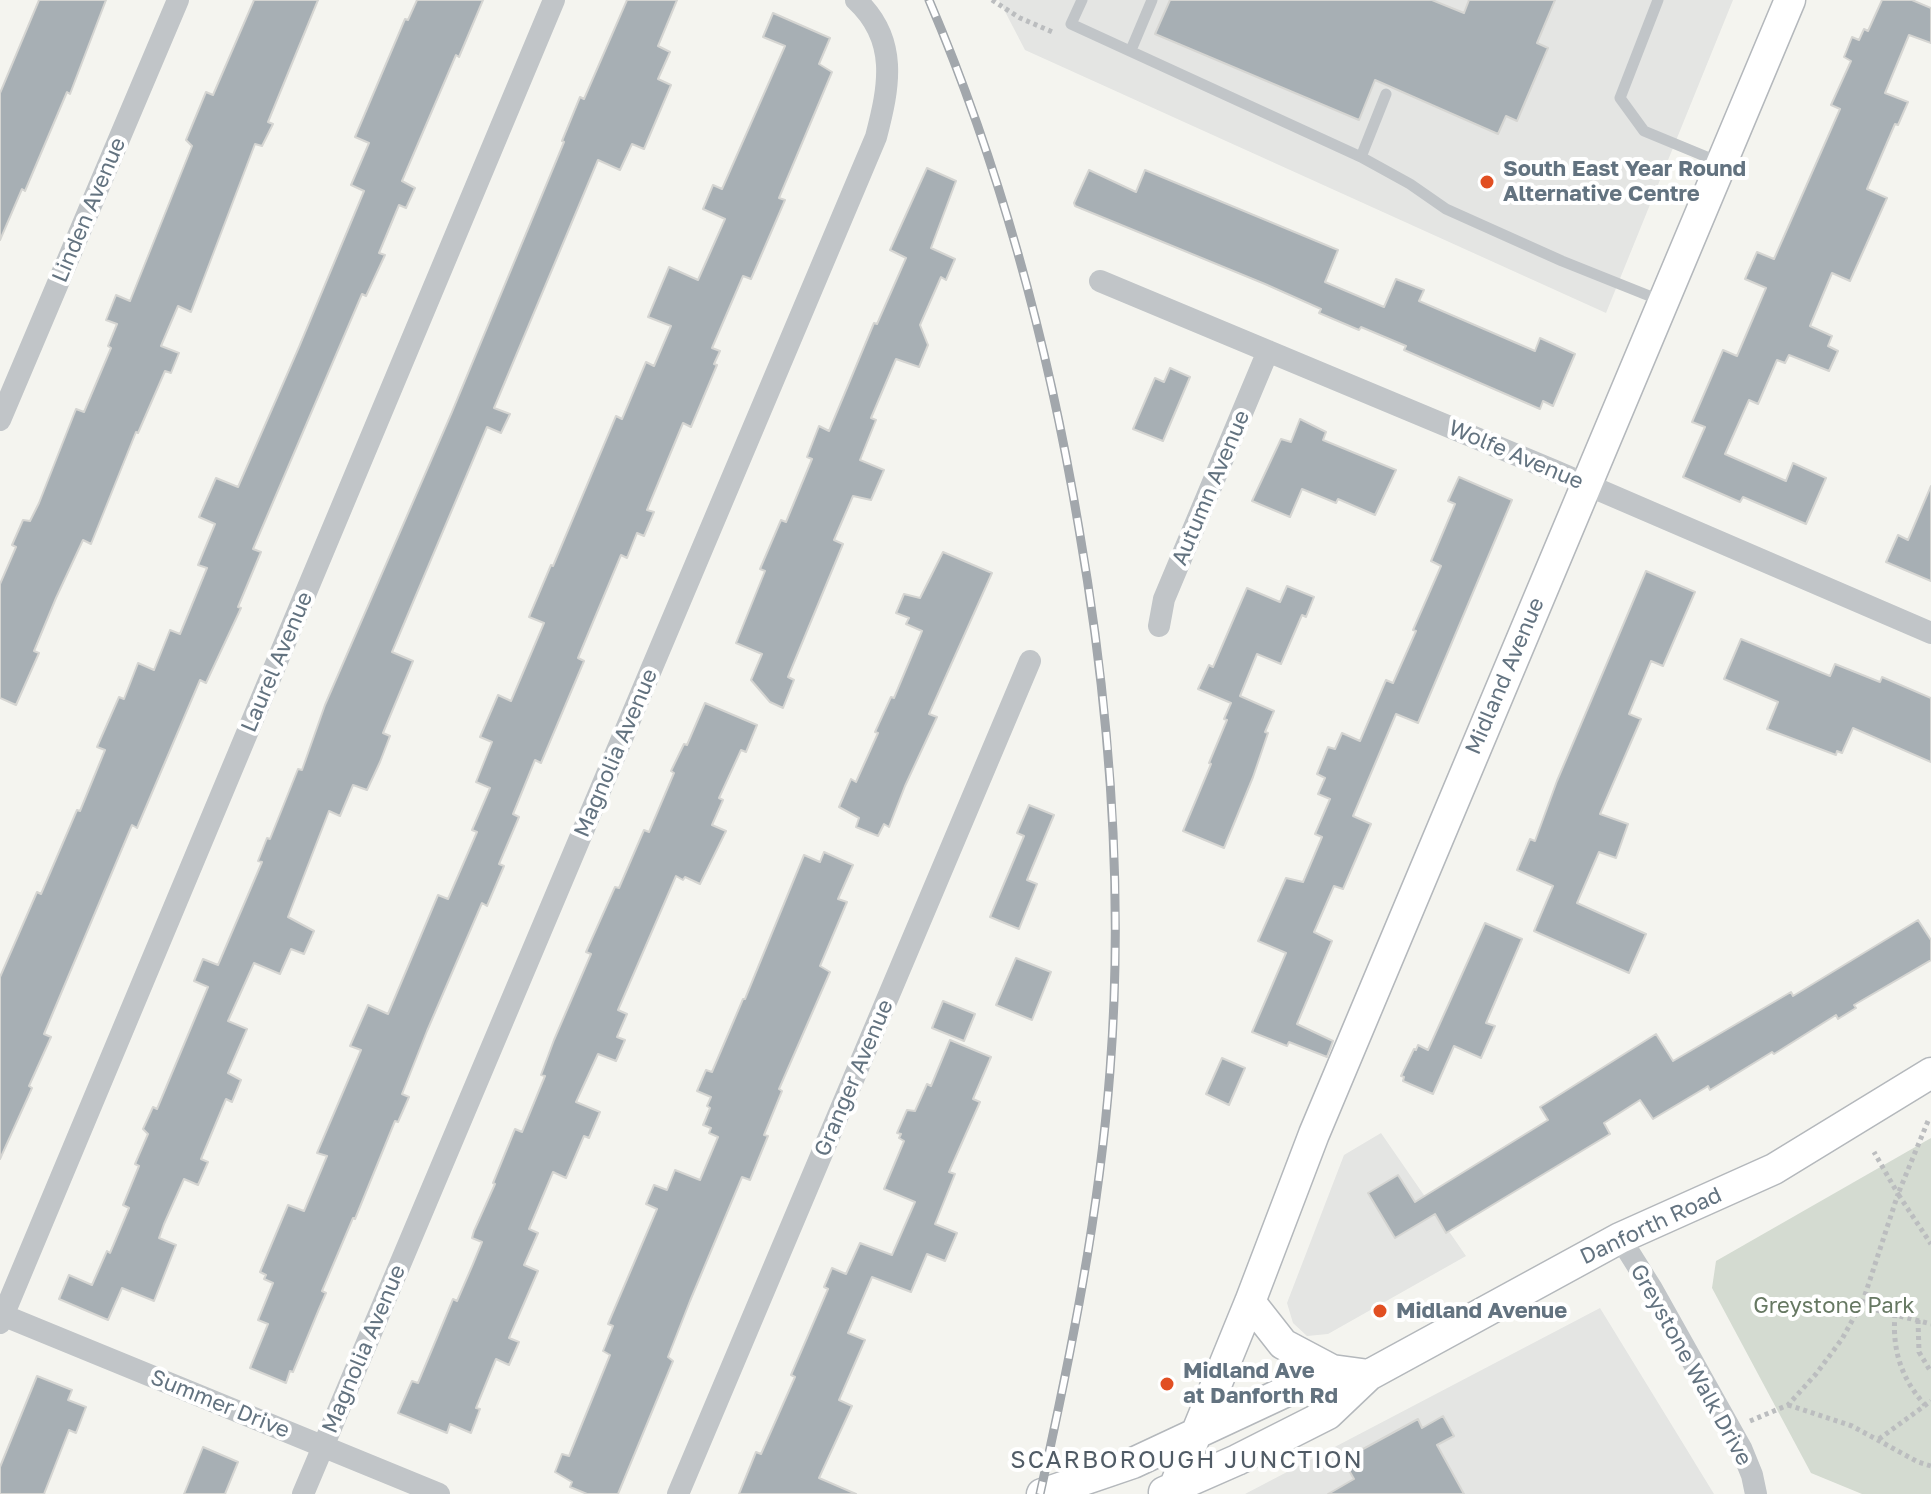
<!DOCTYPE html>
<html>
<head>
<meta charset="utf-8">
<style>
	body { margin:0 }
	canvas { display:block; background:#f4f4ef }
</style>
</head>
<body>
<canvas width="1931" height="1494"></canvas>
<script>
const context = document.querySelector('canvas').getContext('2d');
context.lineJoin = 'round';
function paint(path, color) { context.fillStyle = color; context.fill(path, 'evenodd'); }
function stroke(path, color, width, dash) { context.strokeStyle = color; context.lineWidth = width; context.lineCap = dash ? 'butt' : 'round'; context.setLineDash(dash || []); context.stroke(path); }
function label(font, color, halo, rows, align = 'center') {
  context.font = font + ' "Golos Text",sans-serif'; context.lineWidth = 8; context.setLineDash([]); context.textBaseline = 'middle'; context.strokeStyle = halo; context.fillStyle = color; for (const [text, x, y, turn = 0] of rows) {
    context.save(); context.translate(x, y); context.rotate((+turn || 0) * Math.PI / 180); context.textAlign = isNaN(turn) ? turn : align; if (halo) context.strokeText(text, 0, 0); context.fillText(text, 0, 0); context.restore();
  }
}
paint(new Path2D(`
	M999,0H1733L1606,313L1025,50Z
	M1381,1133L1466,1256L1328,1334L1307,1336L1293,1323L1287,1303L1344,1155Z
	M1600,1308L1714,1494H1245Z`), '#e4e5e3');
paint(new Path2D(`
	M1931,1138V1494H1862L1811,1473L1712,1288L1716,1261Z`), '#d4dbd1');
const building = new Path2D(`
	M39,0H106L70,94L67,92L25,191L22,189L0,240V93Z
	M254,0H318L268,122L273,124L262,146L255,144L191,312L178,306L161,346L179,353L171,373L165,371L138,433L136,432L91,544L83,540L56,598L34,651L39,653L16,705L0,698V584L16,547L12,545L23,520L30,521L39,503L76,409L84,412L111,348L108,346L117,324L106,320L116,295L130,301L192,146L186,140L206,92L213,95Z
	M417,0H483L459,57L456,55L402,181L415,188L406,208L399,205L379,253L385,255L366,296L362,294L253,549L261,552L238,607L241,608L206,683L200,680L137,828L132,825L44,1034L51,1037L29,1086L32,1088L0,1159V977L37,892L41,894L77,810L80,811L105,750L97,747L119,697L124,699L138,663L154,670L170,630L180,634L207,568L198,565L215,524L199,517L216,478L238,487L299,347L364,191L351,185L369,143L355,137L405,19L408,20Z
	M627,0H677L658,46L670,52L658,79L671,85L644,149L632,144L620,170L598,160L494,408L510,414L501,433L487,427L392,652L413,661L383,733L390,736L380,762L367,790L353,785L340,816L329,811L288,917L314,931L304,954L291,949L280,974L254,963L228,1021L247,1029L228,1073L241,1080L232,1102L226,1099L201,1159L208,1162L198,1185L184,1179L164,1224L159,1238L176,1245L154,1301L122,1288L108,1320L59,1299L69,1275L92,1285L107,1251L110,1253L129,1208L123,1205L139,1166L135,1164L148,1134L143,1129L153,1107L157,1109L208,987L194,981L203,959L218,965L262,862L258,861L267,838L270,839L298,769L302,770L325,705L452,412L564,142L562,141L580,97L584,99Z
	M1170,0H1432L1464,13L1469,0H1555L1537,43L1548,48L1517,121L1506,116L1498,134L1375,80L1359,120L1155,34Z
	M1882,0H1912L1931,8V43L1909,35L1885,93L1908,102L1898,125L1895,124L1867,189L1887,198L1850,281L1832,273L1810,326L1832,336L1828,346L1838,351L1829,371L1789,355L1785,363L1777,360L1758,404L1749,400L1725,454L1786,481L1793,463L1826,478L1806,524L1743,497L1740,502L1683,477L1705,427L1692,422L1723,350L1737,356L1766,288L1745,279L1757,252L1774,259L1840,109L1831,105L1851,61L1844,57L1852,37L1859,40L1864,29L1868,31Z
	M773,13L830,38L819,64L832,72L779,198L785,200L751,279L743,276L712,348L720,351L714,364L717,365L691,427L683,423L647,510L654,512L644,536L637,533L627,558L621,555L578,658L584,661L541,763L535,760L513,814L519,817L499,864L504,866L487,906L482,903L427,1031L402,1094L409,1097L398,1122L395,1121L355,1219L353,1218L322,1291L326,1293L319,1309L293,1372L290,1371L286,1383L250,1368L268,1324L258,1320L273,1283L264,1279L266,1275L260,1272L288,1205L304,1211L327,1156L317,1153L361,1050L350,1046L368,1005L388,1014L438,895L448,899L477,832L472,830L490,788L476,782L492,742L480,737L498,695L511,701L544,623L529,617L551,565L553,566L616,416L622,419L646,362L654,366L671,326L648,317L669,267L698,280L725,219L703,209L713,185L722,189L785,46L763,37Z
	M927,168L956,181L931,248L955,259L946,280L941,277L920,325L928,345L919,367L896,359L871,418L876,420L860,460L884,470L871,500L853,496L834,540L843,544L788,677L794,680L783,708L770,702L751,680L762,654L736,643L765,571L760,569L781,520L786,522L812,459L807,457L819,426L829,431L874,323L877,324L906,258L890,250Z
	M1089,170L1136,192L1145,170L1338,250L1325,282L1384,307L1396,279L1424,290L1419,301L1535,351L1540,338L1575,354L1553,406L1543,401L1540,409L1404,350L1406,346L1361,327L1359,330L1319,313L1321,309L1265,284L1075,206L1074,203Z
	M1170,368L1190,377L1163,441L1133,429L1155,378L1164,382Z
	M1300,419L1326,432L1323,440L1396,470L1375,515L1338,499L1336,503L1302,489L1290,517L1252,501L1281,439L1291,442Z
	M1459,477L1512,500L1418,723L1396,714L1353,816L1371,824L1343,889L1334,886L1314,932L1332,941L1297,1024L1333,1041L1327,1057L1289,1042L1287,1046L1252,1032L1286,953L1258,941L1286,878L1303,882L1322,837L1315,834L1330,799L1318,794L1325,778L1317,774L1328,747L1335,749L1342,733L1360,741L1386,680L1393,683L1416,631L1413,630L1441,566L1431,561L1455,504L1448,501Z
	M1931,486V581L1886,562L1898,535L1908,540Z
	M943,552L992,573L929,714L937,717L905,786L889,827L884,824L878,836L856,827L859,818L839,807L851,779L856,782L878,733L875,732L891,697L894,698L922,631L906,624L909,618L896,613L904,594L920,598Z
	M1646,571L1695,592L1663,666L1651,661L1629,714L1641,719L1600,814L1628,824L1616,858L1599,852L1577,903L1646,934L1629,973L1534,931L1553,886L1517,870L1530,839L1535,841L1557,781Z
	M1287,586L1314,597L1306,617L1302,615L1281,664L1257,654L1240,696L1274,711L1265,732L1268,733L1253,777L1224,848L1183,831L1211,764L1209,763L1227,720L1224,719L1231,703L1198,689L1209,665L1213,667L1247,588L1280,602Z
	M1741,639L1830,676L1835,664L1880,682L1882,677L1931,698V762L1853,728L1842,753L1837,751L1836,755L1767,729L1778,702L1724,679Z
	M705,703L757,725L746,752L741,750L719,798L723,800L712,825L726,831L700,884L685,877L683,880L676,876L618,1010L627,1014L617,1037L625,1040L616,1061L598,1054L576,1102L600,1112L589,1138L584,1136L566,1178L553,1172L529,1229L538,1233L524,1265L538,1271L509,1338L519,1342L509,1365L496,1359L476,1408L480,1409L471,1433L450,1424L447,1433L398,1413L412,1381L418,1383L453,1299L457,1301L473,1264L482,1242L472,1238L474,1231L495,1184L493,1183L515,1129L522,1132L545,1076L541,1075L554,1040L591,954L586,952L615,887L619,888L644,830L649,832L674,773L671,771L684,744L687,745Z
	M1029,805L1054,815L1027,880L1037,884L1019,929L990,917L1024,836L1017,833Z
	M824,852L853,865L838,899L847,902L820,966L830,972L779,1089L782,1091L764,1135L768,1136L750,1180L742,1177L690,1301L668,1357L673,1361L618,1494H587L570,1487L572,1482L555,1472L562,1454L569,1456L610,1355L603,1351L613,1326L608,1324L657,1209L646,1204L654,1185L667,1190L675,1170L700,1180L718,1137L709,1133L711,1128L703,1125L710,1108L707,1106L711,1097L697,1091L706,1070L712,1072L743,999H745L804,855L820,862Z
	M1918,920L1931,940V960L1854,1005L1856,1008L1838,1019L1836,1015L1774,1054L1772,1052L1710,1090L1708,1086L1705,1088L1653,1119L1640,1100L1604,1123L1610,1134L1446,1233L1435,1214L1395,1238L1368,1193L1398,1175L1415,1202L1548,1120L1540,1107L1656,1034L1673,1061L1791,992L1793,996Z
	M1485,923L1522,939L1486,1023L1495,1026L1481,1058L1454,1046L1433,1094L1403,1081L1404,1077L1401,1076L1414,1049L1416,1050L1418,1045L1428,1050Z
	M1016,958L1051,972L1032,1020L996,1005Z
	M943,1001L975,1014L964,1041L932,1028Z
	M950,1040L991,1057L973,1099L980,1102L949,1172L955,1174L935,1224L957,1233L945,1261L927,1254L911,1292L872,1277L848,1333L865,1340L839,1400L852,1406L819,1478L856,1494H739L756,1452L761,1454L795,1377L791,1375L828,1289L824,1287L832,1268L846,1274L860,1243L892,1255L915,1202L884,1189L904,1141L899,1138L901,1134L897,1133L907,1110L915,1111L927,1084L931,1086Z
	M1222,1058L1245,1068L1229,1105L1206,1094Z
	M37,1376L72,1390L68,1400L86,1407L76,1433L69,1430L44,1494H0V1467Z
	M1443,1416L1454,1436L1437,1445L1464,1494H1328L1354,1479L1343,1460L1418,1419L1422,1428Z
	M203,1447L238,1462L225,1494H184Z`);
paint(building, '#a7afb4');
stroke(building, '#d5d5d2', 2);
const secondary = new Path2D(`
	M1250,1302L1283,1344L1332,1370
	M1164,1492L1237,1460L1328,1414L1369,1375L1620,1238L1774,1169L1931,1073
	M1042,1494L1133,1463L1332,1370L1369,1375
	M1169,1494L1174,1488L1250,1302L1314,1134L1790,0`);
stroke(secondary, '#b4b8bc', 33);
stroke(new Path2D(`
	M992,0L1020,18L1055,33
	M1928,1121L1898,1194L1931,1244
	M1861,1306L1931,1324
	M1895,1314C1892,1350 1901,1378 1925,1405
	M1918,1320L1919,1352L1931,1372
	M1788,1405L1852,1426L1918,1462L1931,1466
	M1750,1421L1788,1405L1816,1374L1842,1339L1863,1301L1898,1194L1874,1152
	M1879,1439L1931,1401`), '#bbbdbf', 5, [4, 4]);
stroke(new Path2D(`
	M1082,0L1071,24L1361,157L1410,184L1446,209L1562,261L1662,301
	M1658,0L1620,98L1644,131L1719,162
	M1131,50L1152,0
	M1361,157L1386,94`), '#c1c5c8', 11);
stroke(new Path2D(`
	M1100,281L1555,471L1931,633
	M0,420L178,0
	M1159,626L1164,599L1268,351
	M1620,1238L1652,1289L1741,1448L1752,1475L1756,1494
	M0,1314L439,1494
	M0,1323L554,0
	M303,1494L876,137C889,87 899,40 856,0
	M678,1494L1030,661`), '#c1c5c8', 22);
stroke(secondary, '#fff', 30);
const rail = new Path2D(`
	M929,0C1001,169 1049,348 1079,529C1110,709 1124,889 1110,1071C1099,1215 1071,1354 1040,1494`);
stroke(rail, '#a2a7ac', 9);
stroke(rail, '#fff', 6, [18]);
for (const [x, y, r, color] of [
	[1487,182,8,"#e14f22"],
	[1380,1311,8,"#e14f22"],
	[1167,1384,8,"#e14f22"]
]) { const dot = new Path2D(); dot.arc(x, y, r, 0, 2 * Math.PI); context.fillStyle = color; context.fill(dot); stroke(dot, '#fff', 3); }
label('bold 22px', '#637380', '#fff', [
	["South East Year Round",1503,169],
	["Alternative Centre",1503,194],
	["Midland Avenue",1396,1311],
	["Midland Ave",1183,1371],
	["at Danforth Rd",1183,1396]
], 'left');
label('22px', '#637380', '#fff', [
	["Linden Avenue",89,210,-67],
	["Wolfe Avenue",1516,455,23],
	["Autumn Avenue",1211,488,-67],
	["Laurel Avenue",277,662,-67],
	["Midland Avenue",1505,676,-67],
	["Magnolia Avenue",616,753,-67],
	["Granger Avenue",854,1078,-67],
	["Danforth Road",1651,1226,-25],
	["Magnolia Avenue",364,1349,-67],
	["Greystone Walk Drive",1691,1365,61],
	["Summer Drive",220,1404,22]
]);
label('22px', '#667862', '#fff', [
	["Greystone Park",1834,1306]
]);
context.letterSpacing = '2px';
label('24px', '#515c66', '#fff', [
	["SCARBOROUGH JUNCTION",1187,1460]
]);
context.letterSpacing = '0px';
</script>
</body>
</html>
